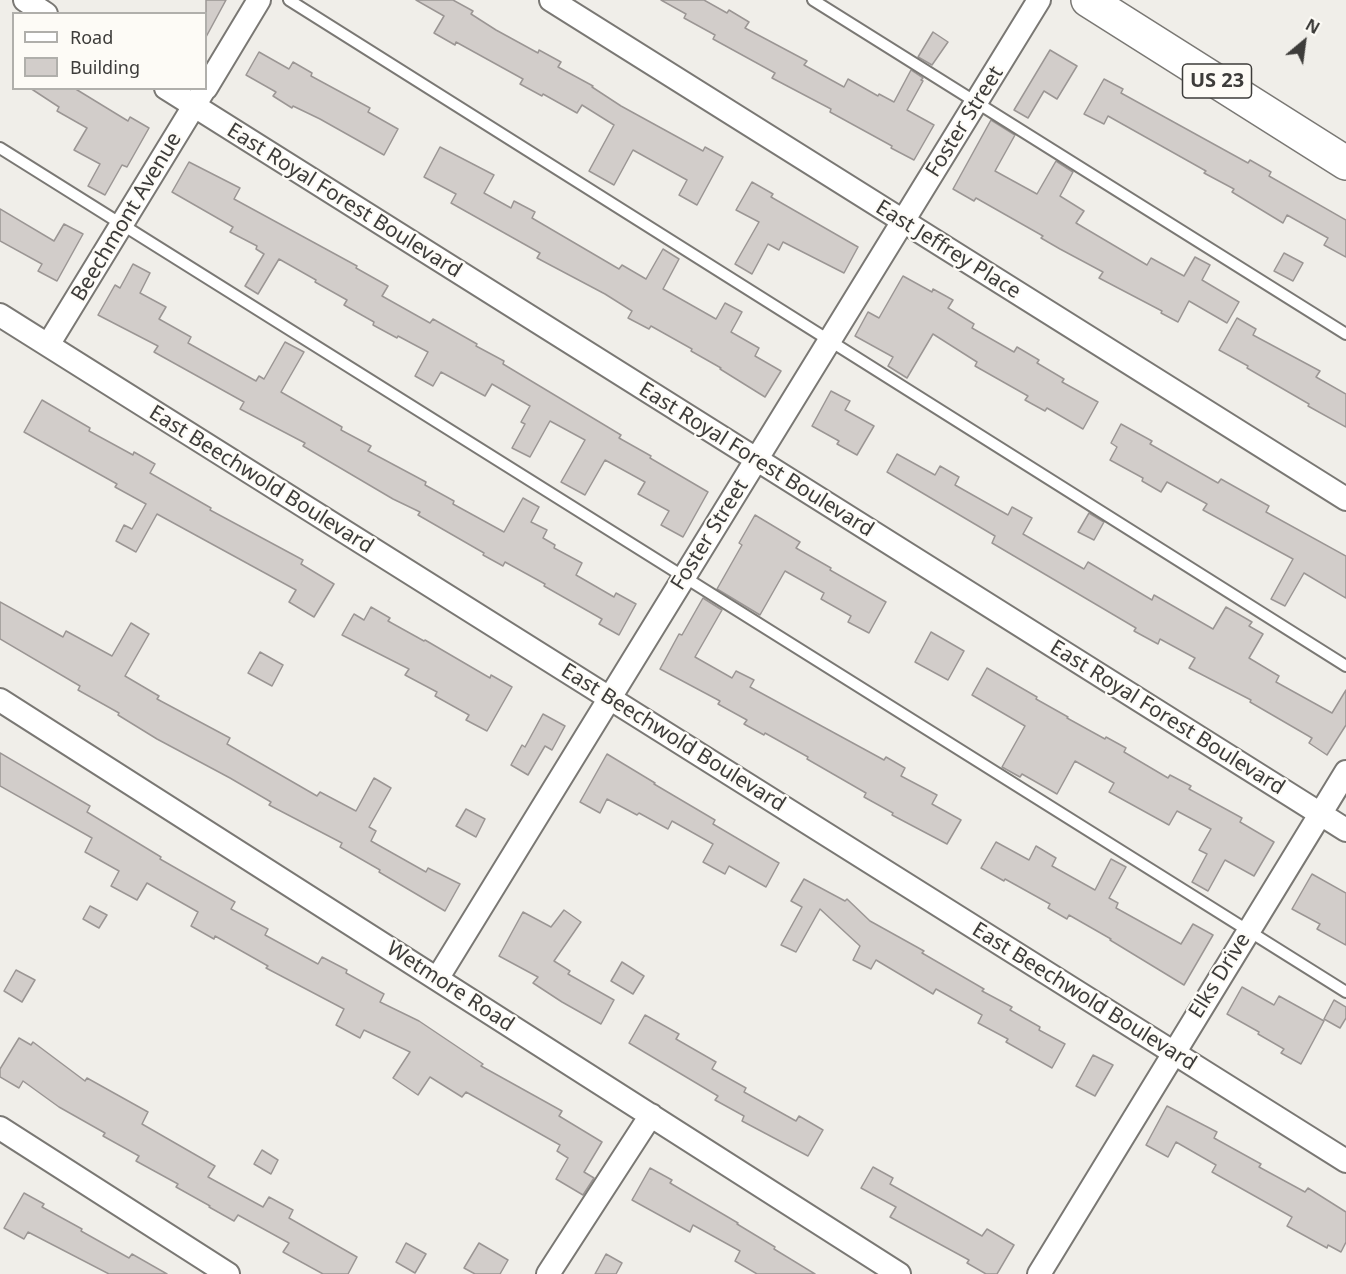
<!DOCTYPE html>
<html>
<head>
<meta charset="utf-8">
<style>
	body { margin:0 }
	#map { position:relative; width:1346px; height:1274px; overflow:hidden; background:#f0eee9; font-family:"Noto Sans",sans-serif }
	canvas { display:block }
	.legend { position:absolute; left:12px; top:12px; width:195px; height:78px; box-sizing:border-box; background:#fdfbf6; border:2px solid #b0afab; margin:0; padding:8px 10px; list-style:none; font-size:18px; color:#3d3c3a }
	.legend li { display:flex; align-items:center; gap:12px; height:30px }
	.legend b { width:30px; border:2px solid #b0afab }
	.north { position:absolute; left:1274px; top:12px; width:60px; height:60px; -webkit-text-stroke:4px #fdfbf6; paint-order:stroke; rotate:29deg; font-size:16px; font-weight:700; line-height:24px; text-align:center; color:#3d3c3a }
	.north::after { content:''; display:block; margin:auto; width:21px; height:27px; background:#3d3c3a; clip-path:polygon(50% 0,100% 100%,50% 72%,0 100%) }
</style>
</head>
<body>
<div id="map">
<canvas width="1346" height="1274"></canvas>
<ul class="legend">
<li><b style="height:8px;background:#fff"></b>Road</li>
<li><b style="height:16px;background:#d2cdca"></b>Building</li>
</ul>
<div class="north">N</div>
</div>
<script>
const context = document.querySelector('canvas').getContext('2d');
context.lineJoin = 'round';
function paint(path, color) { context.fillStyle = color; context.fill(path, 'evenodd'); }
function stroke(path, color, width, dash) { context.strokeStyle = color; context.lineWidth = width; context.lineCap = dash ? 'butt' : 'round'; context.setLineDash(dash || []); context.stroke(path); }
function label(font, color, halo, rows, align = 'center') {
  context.font = font + ' "Noto Sans",sans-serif'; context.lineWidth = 4.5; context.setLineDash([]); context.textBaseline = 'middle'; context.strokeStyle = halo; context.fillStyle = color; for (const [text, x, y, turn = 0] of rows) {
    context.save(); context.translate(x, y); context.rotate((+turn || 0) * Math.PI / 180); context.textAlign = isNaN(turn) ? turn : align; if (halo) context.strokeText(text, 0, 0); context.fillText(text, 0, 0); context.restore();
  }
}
const building = new Path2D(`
	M206,0H226L206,37Z
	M416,0H453L473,11L471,14L496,30L538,53L539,50L561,62L558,67L593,86L592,87L621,106L703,151L705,147L723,157L697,205L679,195L687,180L633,150L614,185L589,171L614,125L582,105L577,113L543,94L542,96L520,84L523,79L456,42L455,45L434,33L444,16Z
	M661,0H704L727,13L729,10L749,22L745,28L807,61L804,65L844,87L848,79L878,96L879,94L894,102L911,70L923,78L921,80L923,81L907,110L934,125L914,160L891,148L892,146L830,112L831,109L772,78L775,73L713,39L715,35L684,18L686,14Z
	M933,32L948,42L932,65L918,57Z
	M1050,50L1077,66L1057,99L1044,91L1028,118L1014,110Z
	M259,52L289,69L293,62L312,73L311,76L370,108L368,112L398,129L384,155L320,119L293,106L292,108L273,96L276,92L246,75Z
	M1104,79L1123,89L1121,93L1248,163L1250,160L1271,172L1269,176L1346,220V257L1324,245L1328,238L1287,215L1283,223L1232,192L1234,189L1204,173L1206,171L1108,116L1104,124L1084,114Z
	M30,88H74L128,121L130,117L149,128L127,167L122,165L105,195L88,186L100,164L74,150L87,128L57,111L59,107Z
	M991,120L1015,135L995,171L1037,194L1056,161L1073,172L1060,196L1084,211L1076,223L1147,265L1151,258L1184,276L1195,257L1210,265L1202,280L1239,302L1227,323L1189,301L1178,322L1161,313L1162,311L1099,278L1103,272L1060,249L1041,238L1043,236L976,198L974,201L953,189Z
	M440,147L494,175L484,193L511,208L514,201L535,212L532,218L619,269L622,265L646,279L663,249L679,259L663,289L716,319L725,303L742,312L731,332L759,348L755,356L781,371L765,397L720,369L721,368L691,351L692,349L651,326L649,329L628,318L632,311L605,294L537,258L540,253L451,203L456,194L424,177Z
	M189,162L240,188L234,199L357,266L356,268L388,286L382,296L430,323L433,319L477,344L476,346L504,361L503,364L621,435L619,438L651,456L650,458L708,492L683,537L661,525L669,511L638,494L645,482L605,460L585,495L561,482L585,440L550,421L530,457L512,448L525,424L521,422L530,406L492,384L485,396L441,372L433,386L415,376L428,352L398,336L397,338L373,325L374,322L344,305L347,300L315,282L316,280L279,259L258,294L245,286L264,254L256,249L257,246L230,232L233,227L172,192Z
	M752,182L773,194L771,197L858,247L844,273L783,242L779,250L768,244L752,274L735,264L759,222L736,210Z
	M0,209L54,241L64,224L83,234L57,281L38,271L42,264L0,241Z
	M1284,253L1303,263L1293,281L1274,271Z
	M133,264L150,273L140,293L166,307L159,319L191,337L188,343L256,381L259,376L264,379L285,342L304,352L281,392L342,427L341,430L371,446L368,451L426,482L425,485L454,501L453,504L504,532L523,498L539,507L531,522L547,530L543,538L555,545L554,548L582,563L576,575L614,597L616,593L636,604L619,635L599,624L602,619L544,586L545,584L505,562L503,566L483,555L484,553L418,515L420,512L393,499L303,446L305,443L240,409L244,402L154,352L158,346L98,315L115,285L120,288Z
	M903,276L932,292L933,289L953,300L948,308L974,324L972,328L1014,352L1017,347L1039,360L1037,363L1064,379L1062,382L1098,402L1083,429L1047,408L1045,411L1025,400L1028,396L975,366L977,362L933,334L907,378L888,366L893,357L855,336L868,312L879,318Z
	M1237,318L1256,329L1253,335L1320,371L1316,377L1346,394V427L1308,406L1309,404L1247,368L1248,366L1219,350Z
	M831,391L850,401L845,410L874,426L857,455L837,444L839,441L812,426Z
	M42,400L90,428L89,431L133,455L134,452L155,464L150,473L211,508L210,510L303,560L301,564L334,584L314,617L289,602L296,590L157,514L136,552L116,541L124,525L132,529L146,504L115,487L117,484L24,432Z
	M1121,424L1152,441L1150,444L1218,483L1221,479L1269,506L1266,512L1346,556V598L1304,573L1285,606L1271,599L1293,559L1203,510L1207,504L1167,482L1161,492L1142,481L1143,478L1110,460L1117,447L1111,443Z
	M897,454L935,475L940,466L959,477L955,485L1008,515L1012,507L1032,518L1023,534L1084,569L1088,562L1152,600L1154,595L1213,629L1226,607L1252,622L1249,626L1263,634L1249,658L1279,676L1276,682L1332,713L1346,690V725L1327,755L1309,743L1312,738L1250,702L1251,700L1189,668L1195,658L1160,639L1158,644L1134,631L1136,628L992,543L995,536L887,472Z
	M1089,513L1104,522L1094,540L1078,532Z
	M755,515L800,542L796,548L831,568L830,570L886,602L869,633L848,622L851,616L821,599L824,593L785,571L760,615L717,589L742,545L739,543Z
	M703,598L722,610L695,657L732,678L736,671L754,680L750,687L884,760L886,757L905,768L901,776L937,795L932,804L961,820L947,844L892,815L893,813L864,797L866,793L807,759L808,757L765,733L764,735L744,724L747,720L718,704L720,701L660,669L679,634L682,635Z
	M0,602L63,637L66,631L112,656L131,623L149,634L125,676L159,696L157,699L230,738L227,744L317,796L320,792L356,811L374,778L391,788L369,827L376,831L371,841L426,872L428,868L460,884L445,911L379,872L380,870L340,847L342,843L269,805L271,802L230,778L157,739L118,715L119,713L78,690L80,686L0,639Z
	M371,607L390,618L388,621L424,641L425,640L490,678L491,675L512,687L487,731L466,720L469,715L435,696L437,692L405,675L409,669L342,635L354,614L364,620Z
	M931,632L964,651L948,680L915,662Z
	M260,652L283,665L272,686L248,673Z
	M987,668L1037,697L1036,699L1068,717L1067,718L1105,739L1106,737L1126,748L1124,752L1168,778L1170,775L1191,786L1189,789L1242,818L1240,822L1274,842L1254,876L1225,860L1208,891L1192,882L1207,854L1199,850L1211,829L1177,811L1169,825L1109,792L1114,783L1075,761L1057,794L1022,774L1020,777L1002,767L1025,726L972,695Z
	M543,714L565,726L552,750L545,746L528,775L511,765L522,745L525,747Z
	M0,753L90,806L87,812L161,857L160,859L235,902L231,909L268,929L265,935L318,964L322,957L347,970L346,973L384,994L380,1002L419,1021L483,1064L481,1066L562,1111L559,1116L602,1142L584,1172L594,1178L583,1195L556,1179L568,1158L557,1151L560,1145L466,1092L462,1097L430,1077L418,1095L393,1078L410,1052L364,1030L360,1038L336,1025L344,1009L266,968L268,966L215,936L214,939L191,926L198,912L147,883L137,900L111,886L119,871L85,852L92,838L0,786Z
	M607,754L655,783L654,784L715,820L713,824L779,863L766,887L729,866L725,874L703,862L713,844L672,821L668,829L639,813L637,815L607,799L600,813L580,802Z
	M466,809L485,819L476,837L456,826Z
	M996,842L1029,860L1036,846L1056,858L1052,866L1095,890L1111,859L1126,867L1109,898L1118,903L1116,908L1181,944L1193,924L1213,935L1184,985L1110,940L1111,939L1069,915L1067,919L1048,908L1050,904L1005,879L1004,881L981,868Z
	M1312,874L1346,893V945L1317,929L1320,924L1292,909Z
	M804,879L845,901L847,899L870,921L924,951L922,953L984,989L982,991L1012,1007L1010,1010L1040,1027L1039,1030L1065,1044L1052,1068L1006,1042L1008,1039L978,1023L982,1015L936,989L933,994L876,960L871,969L853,960L860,946L820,909L796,952L781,945L802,907L791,901Z
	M90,906L107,915L99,928L83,919Z
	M564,910L581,922L554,961L570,971L568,974L614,1000L601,1024L562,1002L533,983L538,977L499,956L523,912L551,927Z
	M622,962L644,976L633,994L611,981Z
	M16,970L35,980L22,1002L4,991Z
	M1242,987L1274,1005L1279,996L1324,1021L1301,1064L1281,1053L1284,1049L1258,1034L1259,1032L1227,1014Z
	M1334,1000L1346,1007V1018L1340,1028L1324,1019Z
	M645,1015L679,1034L676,1039L716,1062L712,1069L746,1088L744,1092L796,1121L799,1116L823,1130L808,1156L742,1121L744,1116L715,1100L718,1096L629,1043Z
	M19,1038L31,1045L33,1042L85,1081L87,1078L148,1112L142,1124L215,1166L208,1177L263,1207L269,1197L293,1210L289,1218L357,1257L348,1274H323L283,1252L289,1243L238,1215L234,1221L209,1207L210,1206L176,1187L178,1184L136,1161L139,1156L103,1136L105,1133L59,1107L23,1081L19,1088L0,1077V1069Z
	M1093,1055L1113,1065L1095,1096L1076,1086Z
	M1167,1106L1217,1132L1214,1138L1261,1164L1259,1167L1305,1192L1308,1188L1346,1212V1242L1341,1252L1328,1245L1327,1248L1287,1226L1292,1217L1212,1172L1216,1165L1176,1142L1168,1157L1146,1145Z
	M262,1150L278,1160L271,1174L254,1164Z
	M873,1167L893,1178L890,1184L982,1236L987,1229L1014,1245L997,1274H986L967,1263L969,1260L890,1217L896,1207L861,1188Z
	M650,1168L672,1180L670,1183L738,1223L737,1224L775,1247L774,1249L815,1274H757L735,1261L740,1251L693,1225L690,1232L632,1200Z
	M24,1193L44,1204L42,1207L82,1229L81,1231L129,1258L132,1254L167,1274H109L28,1232L24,1239L4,1228Z
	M406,1243L426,1254L415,1273L396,1262Z
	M479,1243L508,1260L500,1274H475L464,1268Z
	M606,1254L622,1263L616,1274H595Z`);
paint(building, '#d2cdca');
stroke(building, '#9b9694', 1.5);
const service = new Path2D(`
	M289,0L1346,666
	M813,0L1346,334
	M0,148L1346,992`);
const minor = new Path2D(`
	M25,0L46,14
	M551,0L1346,499
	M166,88L1346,830
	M206,88L259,0
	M0,315L1346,1161
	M48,345L205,88
	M0,700L899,1274
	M437,979L1039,0
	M0,1128L228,1274
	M548,1274L651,1115
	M1039,1274L1346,772`);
const primary = new Path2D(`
	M1088,0L1346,163`);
stroke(service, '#7a7874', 14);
stroke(minor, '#7a7874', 26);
stroke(primary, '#7a7874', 36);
stroke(service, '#fff', 10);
stroke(minor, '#fff', 22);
stroke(primary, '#fff', 33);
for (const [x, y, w] of [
	[1217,81,69]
]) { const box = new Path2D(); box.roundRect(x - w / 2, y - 17, w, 34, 4.5); context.fillStyle = '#fdfbf6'; context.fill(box); stroke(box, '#3d3c3a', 1.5); }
label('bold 20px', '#3d3c3a', null, [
	["US 23",1217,81]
]);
label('21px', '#3d3c3a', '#fdfbf6', [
	["Foster Street",965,122,-58],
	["East Royal Forest Boulevard",344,201,32],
	["Beechmont Avenue",127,217,-59],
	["East Jeffrey Place",948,250,32],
	["East Royal Forest Boulevard",756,460,32],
	["East Beechwold Boulevard",261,480,32],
	["Foster Street",710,535,-58],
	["East Royal Forest Boulevard",1167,718,32],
	["East Beechwold Boulevard",673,738,32],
	["Elks Drive",1220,976,-58],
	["Wetmore Road",450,987,33],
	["East Beechwold Boulevard",1084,997,32]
]);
</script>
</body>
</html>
